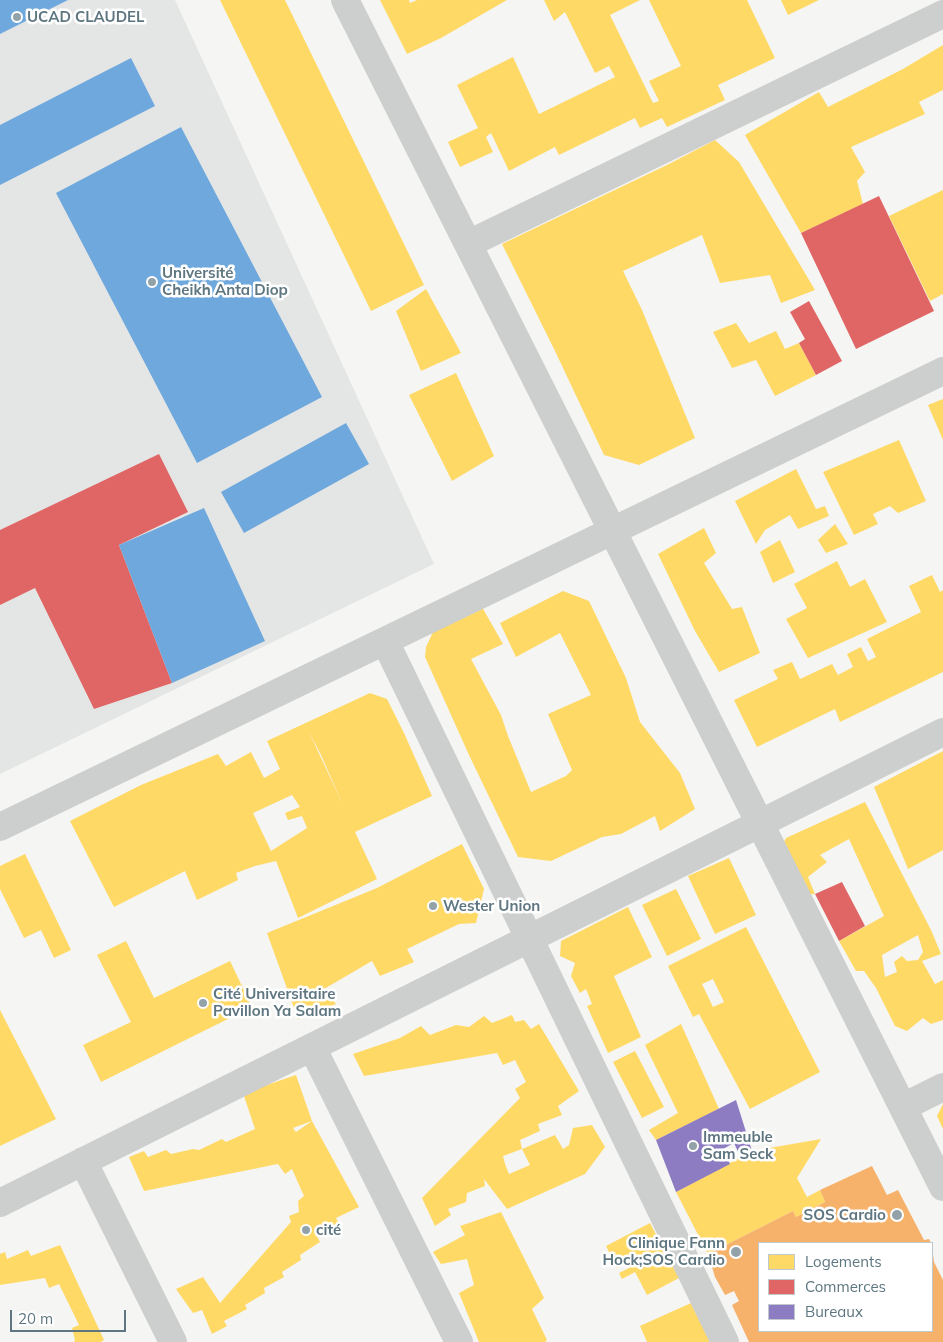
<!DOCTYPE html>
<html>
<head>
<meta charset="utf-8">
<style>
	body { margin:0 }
	#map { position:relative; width:943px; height:1342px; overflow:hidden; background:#f5f5f3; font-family:Mulish,sans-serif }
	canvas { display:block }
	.legend { position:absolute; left:758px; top:1242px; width:175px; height:90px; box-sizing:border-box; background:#fff; border:1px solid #bfc8cc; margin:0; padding:6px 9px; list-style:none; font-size:15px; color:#5e7680 }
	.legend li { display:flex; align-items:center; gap:10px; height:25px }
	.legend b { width:25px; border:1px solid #bfc8cc }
	.scale { position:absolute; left:10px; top:1310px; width:116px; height:22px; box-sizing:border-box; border:2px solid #5e7680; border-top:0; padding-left:6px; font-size:15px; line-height:18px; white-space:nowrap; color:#5e7680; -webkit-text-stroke:4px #fff; paint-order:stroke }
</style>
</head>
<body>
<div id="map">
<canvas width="943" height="1342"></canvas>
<ul class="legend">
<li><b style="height:14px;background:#ffd966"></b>Logements</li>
<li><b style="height:14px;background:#e06666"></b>Commerces</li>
<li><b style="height:14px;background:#8e7cc3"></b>Bureaux</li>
</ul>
<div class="scale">20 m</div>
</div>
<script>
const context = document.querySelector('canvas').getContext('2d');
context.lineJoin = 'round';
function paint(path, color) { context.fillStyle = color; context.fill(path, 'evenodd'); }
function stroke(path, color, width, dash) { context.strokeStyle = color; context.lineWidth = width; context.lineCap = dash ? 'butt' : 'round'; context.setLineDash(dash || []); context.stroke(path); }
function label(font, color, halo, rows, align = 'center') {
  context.font = font + ' Mulish,sans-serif'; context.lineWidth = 5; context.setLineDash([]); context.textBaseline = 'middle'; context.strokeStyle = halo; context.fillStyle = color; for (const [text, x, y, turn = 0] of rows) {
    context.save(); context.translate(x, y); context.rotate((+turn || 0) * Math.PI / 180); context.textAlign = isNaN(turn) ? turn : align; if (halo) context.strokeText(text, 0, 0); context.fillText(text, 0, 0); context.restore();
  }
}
paint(new Path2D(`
	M0,0H175L434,564L0,774Z`), '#e4e6e5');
paint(new Path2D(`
	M220,0H285L424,285L371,311Z
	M380,0H409L410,3L417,0H507L441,38L407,54Z
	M544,0H640L610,15L653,103L659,101L649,81L681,66L649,0H747L775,58L718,85L725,100L667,127L662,118L640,128L635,118L559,155L555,147L509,171L491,133L486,137L493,152L460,167L448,142L478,128L457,85L513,57L539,114L615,77L609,66L595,73L565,12L554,21Z
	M781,0H819L788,15Z
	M943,45V90L919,102L925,114L851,147L865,172L857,181L863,204L801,233L745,135L819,92L828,107L903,69Z
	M715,140L739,162L815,290L781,303L770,275L720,283L702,235L623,271L642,310L695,438L639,465L604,455L555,351L502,244L669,164Z
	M943,190V294L930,301L889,216Z
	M426,289L461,353L421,371L396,311Z
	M736,323L749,343L776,331L785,349L799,343L816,375L775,396L756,360L732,368L713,332Z
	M456,373L494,456L452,481L409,395Z
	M943,399V440L928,405Z
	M899,440L926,501L898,513L890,506L873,514L878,524L854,535L823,472Z
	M796,469L816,509L825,506L829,516L798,529L790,515L765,530L756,544L735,501Z
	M835,524L848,544L826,553L818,540Z
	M704,528L716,553L704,563L732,609L742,607L760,653L719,672L695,631L658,554Z
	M780,540L795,572L773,583L760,552Z
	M837,561L850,587L865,579L887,622L808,658L786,619L807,608L794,584Z
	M932,575L940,592L943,590V672L840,722L835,709L757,747L734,700L778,679L773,670L792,662L800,679L832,664L838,675L853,667L847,654L861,647L868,661L876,657L867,639L921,612L909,586Z
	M563,591L589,601L626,678L640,722L680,773L695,809L660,831L655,816L621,834L602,837L551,861L518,857L469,755L425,657L426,647L433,632L482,607L503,644L471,659L501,715L508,736L531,792L566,776L572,770L548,714L591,695L560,633L516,657L500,623Z
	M370,693L387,699L404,733L432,796L355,832L377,879L298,918L276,861L255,866L236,873L238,880L197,900L185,871L114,907L70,821L141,785L218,754L226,766L251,752L264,778L280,769L267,741ZM309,732L321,755L343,805ZM292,795L300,807L285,813L288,820L302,816L307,828L271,851L253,813Z
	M943,751V850L908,869L874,787Z
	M865,802L931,930L941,954L922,961L935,984L943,980V1020L931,1024L923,1018L907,1031L895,1026L876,988L864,971H856L839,941L884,916L849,839L820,855L827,862L808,877L815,894L802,895L780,849L786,838ZM918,935L923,952L918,960L907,961L902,956L894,962L897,972L885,977L882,955Z
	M462,844L484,889L476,923L459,924L407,949L414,962L380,976L372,961L324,989L336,1004L298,1019L267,933L377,888Z
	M25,854L71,950L54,958L41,930L24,938L0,889V866Z
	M729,858L756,915L715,934L688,876Z
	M676,889L701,939L667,956L642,905Z
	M628,907L652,957L614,976L641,1037L608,1053L587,1006L592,1004L586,989L580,993L571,976L575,963L560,956L561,941Z
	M746,927L820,1072L750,1109L699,1014L693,1017L668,966ZM713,979L724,1002L713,1007L702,984Z
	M126,941L154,998L230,961L252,1007L101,1082L83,1045L131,1022L97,955Z
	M0,1010L56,1119L0,1146Z
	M512,1015L515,1022L524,1020L531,1029L539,1024L579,1091L558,1106L562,1115L538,1124L540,1131L520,1140L522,1149L503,1156L505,1164L509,1174L530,1165L522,1149L555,1135L563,1149L569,1145L573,1128L592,1125L605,1147L585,1174L507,1209L484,1179L485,1186L467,1193L466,1202L448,1209L451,1215L435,1226L422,1198L520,1098L515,1089L526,1082L515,1060L503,1065L497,1053L364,1076L353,1054L400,1038L421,1026L430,1035L456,1025L469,1027L484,1016L492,1023Z
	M681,1024L719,1109L656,1140L649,1130L678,1113L645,1045Z
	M635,1051L664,1107L642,1118L613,1062Z
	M296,1075L312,1121L293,1128L296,1132L312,1121L359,1207L336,1218L339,1224L317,1236L320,1242L300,1255L301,1260L282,1272L284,1277L264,1288L265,1293L245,1305L247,1309L224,1321L227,1326L212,1334L202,1310L193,1313L176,1289L203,1277L220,1303L291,1222L289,1216L299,1212L298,1201L304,1196L292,1169L285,1174L278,1164L144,1191L129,1157L144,1151L148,1157L166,1150L171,1154L193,1149L199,1150L222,1139L226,1142L255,1129L243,1093Z
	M943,1104V1129L937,1116Z
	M821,1139L797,1178L807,1197L820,1190L825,1202L796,1217L793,1211L708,1254L676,1192L752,1151Z
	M501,1212L544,1298L532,1309L547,1340L545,1342H479L459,1293L474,1285L467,1259L441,1264L433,1252L465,1235L460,1226Z
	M650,1223L679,1278L647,1295L635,1272L622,1279L619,1273L633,1266L631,1261L617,1268L606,1246Z
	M60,1245L104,1340L101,1342H74L75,1340L72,1328L79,1325L59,1284L49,1288L45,1278L0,1285V1254L5,1252L7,1259L28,1250L31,1256Z
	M691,1303L710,1342H647L640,1326Z`), '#ffd966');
paint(new Path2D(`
	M879,196L934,311L856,349L801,233Z
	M809,301L842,361L816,375L799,343L805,339L790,312Z
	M159,454L188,512L119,545L172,683L94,709L35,588L0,605V530Z
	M842,882L865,926L839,941L815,894Z`), '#e06666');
paint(new Path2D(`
	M736,1100L752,1151L741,1158L734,1143L723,1149L730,1164L676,1192L656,1140Z`), '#8e7cc3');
paint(new Path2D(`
	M0,0H68L0,34Z
	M131,58L155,106L0,185V125Z
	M181,127L322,397L197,463L56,193Z
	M346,423L369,464L244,533L221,492Z
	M204,508L265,641L172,683L119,545Z`), '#6fa8dc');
paint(new Path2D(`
	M872,1166L887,1195L898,1190L924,1240L929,1239L931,1243H759V1331H932V1246L934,1262L943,1280V1342H749L732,1305L739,1301L734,1291L725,1295L715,1277L708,1254L793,1211L796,1217L825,1202L820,1190Z`), '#f6b26b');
stroke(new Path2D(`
	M345,0L943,1187
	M468,244L943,14
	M385,641L725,1342
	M0,827L943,371
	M312,1047L459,1342
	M903,1107L943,1087
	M83,1161L173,1342
	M0,1203L943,732`), '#cdcece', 28);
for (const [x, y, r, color] of [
	[17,17,5,"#93a2a8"],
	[152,282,5,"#93a2a8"],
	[433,906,5,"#93a2a8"],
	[203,1003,5,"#93a2a8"],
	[693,1146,5,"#93a2a8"],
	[897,1215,6,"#93a2a8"],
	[306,1230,5,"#93a2a8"],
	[736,1252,6,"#93a2a8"]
]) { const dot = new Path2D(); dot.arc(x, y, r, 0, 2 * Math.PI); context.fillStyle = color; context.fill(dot); stroke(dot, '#fff', 2); }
label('bold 15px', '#5e7680', '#fff', [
	["UCAD CLAUDEL",27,17],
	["Université",162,273],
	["Cheikh Anta Diop",162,290],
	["Wester Union",443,906],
	["Cité Universitaire",213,994],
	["Pavillon Ya Salam",213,1011],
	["Immeuble",703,1137],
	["Sam Seck",703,1154],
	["SOS Cardio",886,1215,"right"],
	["cité",316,1230],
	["Clinique Fann",725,1243,"right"],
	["Hock;SOS Cardio",725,1260,"right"]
], 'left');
</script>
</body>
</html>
